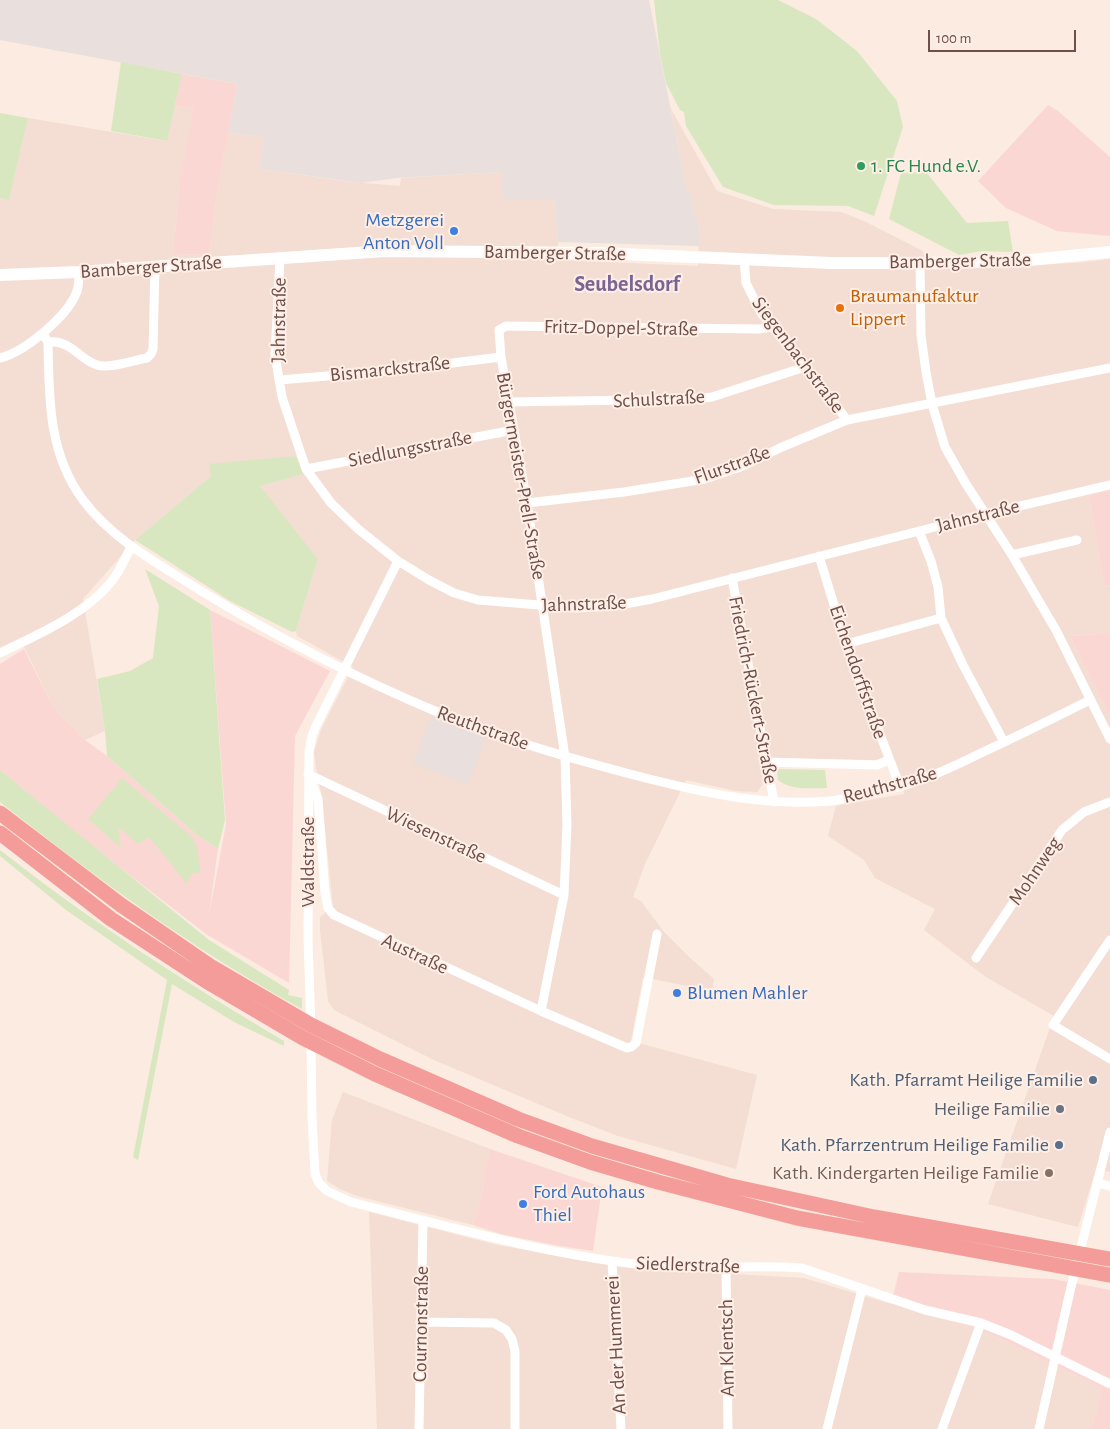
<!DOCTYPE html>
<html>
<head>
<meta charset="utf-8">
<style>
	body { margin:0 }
	#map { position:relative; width:1110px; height:1429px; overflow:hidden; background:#fbebe0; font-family:"Alegreya Sans",sans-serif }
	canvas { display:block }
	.scale { position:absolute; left:928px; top:30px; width:148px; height:22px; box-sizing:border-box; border:2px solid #704e49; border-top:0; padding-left:6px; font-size:15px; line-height:18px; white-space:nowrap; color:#704e49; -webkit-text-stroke:4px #feefe6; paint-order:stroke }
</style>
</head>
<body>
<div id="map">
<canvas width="1110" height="1429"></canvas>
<div class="scale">100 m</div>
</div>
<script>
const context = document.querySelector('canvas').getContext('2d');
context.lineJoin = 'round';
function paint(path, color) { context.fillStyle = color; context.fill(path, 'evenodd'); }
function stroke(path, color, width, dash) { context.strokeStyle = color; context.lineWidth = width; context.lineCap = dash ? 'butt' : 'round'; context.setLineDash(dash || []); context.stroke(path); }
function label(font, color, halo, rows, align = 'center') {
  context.font = font + ' "Alegreya Sans",sans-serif'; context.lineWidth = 4; context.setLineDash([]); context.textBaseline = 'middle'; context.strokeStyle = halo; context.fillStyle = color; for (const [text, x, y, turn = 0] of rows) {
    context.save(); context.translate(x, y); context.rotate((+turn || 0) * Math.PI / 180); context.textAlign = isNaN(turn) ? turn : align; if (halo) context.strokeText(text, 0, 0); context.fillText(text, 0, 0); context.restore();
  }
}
paint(new Path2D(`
	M175,105L195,108L180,182L173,254L209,255L217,194L228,132L264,137L260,169L351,182L400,186L401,178L502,172L554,199L558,242L557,260L698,266L699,233L698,219H695L690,191L687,192L671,109L717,191L773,209L841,212L866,222L923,251L927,270L1076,263L1110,259V491L1089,495L1104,586L1110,585V633L1070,636L1110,717V1172L1096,1169L1078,1227L988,1204L1054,1016L986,977L924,930L935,909L875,878L864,860L828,836L836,806L904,794L903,780L893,756L877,760L760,758L763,784L757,792L736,791L686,780L645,864L633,897L641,901L664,932L689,957L714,979L712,991L643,977L631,1041L757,1075L736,1169L618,1136L569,1117L434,1060L334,1010L328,1001L320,930V917L333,906L321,792L316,768L314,752L321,730L353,667L297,636L296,631L318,559L259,486L302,474L296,456L211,476L135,540L83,599L105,731L85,740L53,707L21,640L0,649V198L9,199L28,118L166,141Z
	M343,1092L490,1149L483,1172L485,1175L483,1191L473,1225L357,1196L340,1189L327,1181L332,1120Z
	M369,1212L497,1245L619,1266L646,1269L804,1278L891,1304L975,1327L1102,1388L1092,1429H377Z`), '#f4ddd2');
paint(new Path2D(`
	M182,74L237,84L217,194L209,255L173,254L180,181L194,108L175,105Z
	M1048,105L1058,111L1110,157V236L1057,231L1006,208L978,181Z
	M1110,491V585L1104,586L1089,495Z
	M210,610L330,671L295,736L289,983L206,934L91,845L0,770V664L24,649L53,707L85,740L107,756L197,835L218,849L209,915L226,824Z
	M1110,633V717L1070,636Z
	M490,1149L602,1187L593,1251L554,1245L501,1234L473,1225L483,1191L485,1175L483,1172Z
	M899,1272L1053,1279L1110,1290V1429H1092L1102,1388L975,1327L891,1304Z`), '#fbd7d4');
paint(new Path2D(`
	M0,0H649L687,191H690L695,219H698L699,233V246L558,242L554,199L504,200L501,172L396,178L361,183L260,169L264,137L228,132L237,84L0,40Z
	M432,715L486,737L468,785L413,763Z`), '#e9dfdc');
paint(new Path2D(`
	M654,0H778L816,19L857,51L897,101L903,127L874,216L848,206L774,205L723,187L686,126L684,112L680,110L666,83L660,54Z
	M121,62L182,74L167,141L111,131Z
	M0,113L28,118L9,200L0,198Z
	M926,172L967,223L1008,221L1013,252L982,251L959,255L889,219L901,173Z
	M296,456L303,474L260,486L318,559L296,631L292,632L230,601L135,540L211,476L209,464Z
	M145,569L210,610L225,820L218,849L197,835L107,756L105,731L97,679L130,671L153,658L159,606Z
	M777,769L825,770L827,788C809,788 792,791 778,780Z
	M0,770L209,940L289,990L288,995L302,998V1009C195,951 95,877 0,802Z
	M122,778L191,836L196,843L201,872L191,874L187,884L149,837L138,844L118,827L121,848L88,819Z
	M0,850C90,921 186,983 284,1041V1046L234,1022L172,984L138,1160L133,1157L167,980L66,910L0,856Z`), '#d9e7c0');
stroke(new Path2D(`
	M280,259L275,355L282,397L306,469L331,503L358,529L398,561L429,580L454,593L478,600L576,608L614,606L652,599L986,514L1110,485
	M744,259L746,283L761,313L825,391L847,420
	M920,263L921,335L926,372L932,404L945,447L966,484L1012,555L1057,632L1110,739
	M43,334L48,342C49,397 48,453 83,500C113,540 157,563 198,589C276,637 358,679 442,714C503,739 566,757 630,774C695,791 762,807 830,801C841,800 851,797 862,795C874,792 887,790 899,787C928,779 955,766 981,753C1018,736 1054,718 1090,700
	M48,342C72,340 77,358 97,365C109,369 134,360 147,358L151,354L153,349L155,267
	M0,358C25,352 69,315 77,291C79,285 79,278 79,272
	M279,380L388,371L501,357
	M509,402L693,399L712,397L805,367
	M306,469L514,430
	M527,503L624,492L705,479L743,466L782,447L847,420L1110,368
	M919,531L931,561L938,587L941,618L963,665L1004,742
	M1012,555L1077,540
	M819,556L846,644L900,787
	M732,578L774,802
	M846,644L941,618
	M0,653C37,635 86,614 112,581C120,571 125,558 131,547
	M766,762L877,765L889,760
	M308,774L564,895
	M310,778L318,799L325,893L328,908L334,915L541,1011L627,1048L631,1047L636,1043L657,934
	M1110,940L1053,1025L1110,1059
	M976,958L1062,830L1084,812L1110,802
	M541,1011L564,895L567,825L565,757L527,503L501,357L499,330L506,326L759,329L772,327
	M311,1027L308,940L309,752L312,736L316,726L398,561
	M311,1040L312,1118L315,1174L319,1183L327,1191L351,1202C451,1227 551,1256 654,1266C703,1270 753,1264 802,1268L925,1310L981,1323L1011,1335L1110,1384
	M1097,1183L1110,1186
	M612,1261L621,1429
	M726,1267L728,1429
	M420,1322L494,1323L506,1330L512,1339L515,1351V1429
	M419,1429L423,1220
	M827,1429L862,1289
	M942,1429L981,1323
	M1039,1429L1071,1287L1110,1132`), '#fff', 9);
stroke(new Path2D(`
	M0,275L79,272L385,251L600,253L831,263H920L1020,261L1110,252`), '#fff', 12);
stroke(new Path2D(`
	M0,813L121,905L210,966L311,1025L380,1059L518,1119L592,1146L727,1185L874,1217L1110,1259
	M0,833L111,919L206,981L303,1038L375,1074L518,1136L590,1162L658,1182L797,1218L1110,1275`), '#f39c99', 15);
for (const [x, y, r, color] of [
	[861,166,5,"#2e9e5b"],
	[454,231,5,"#3f7fe0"],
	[840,308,5,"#e8710a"],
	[677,993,5,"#3f7fe0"],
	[1093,1080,5,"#5c6f8a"],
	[1060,1109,5,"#6b7280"],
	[1059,1145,5,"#5c6f8a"],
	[1049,1173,5,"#8d6e63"],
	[523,1204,5,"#3f7fe0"]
]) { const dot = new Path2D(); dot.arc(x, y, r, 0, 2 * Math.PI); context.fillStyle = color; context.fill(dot); stroke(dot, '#feefe6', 2); }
label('20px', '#27864d', '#feefe6', [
	["1. FC Hund e.V.",871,166]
], 'left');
label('20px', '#366cbe', '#feefe6', [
	["Metzgerei",444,220,"right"],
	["Anton Voll",444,243,"right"],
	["Blumen Mahler",687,993],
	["Ford Autohaus",533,1192],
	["Thiel",533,1215]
], 'left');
label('20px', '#704e49', '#feefe6', [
	["Bamberger Straße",555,253,1],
	["Bamberger Straße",960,261,-1],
	["Bamberger Straße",151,267,-4],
	["Jahnstraße",279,320,-89],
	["Fritz-Doppel-Straße",621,328,1],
	["Siegenbachstraße",798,355,53],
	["Bismarckstraße",390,369,-6],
	["Schulstraße",659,399,-3],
	["Siedlungsstraße",410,449,-11],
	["Flurstraße",732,465,-20],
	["Bürgermeister-Prell-Straße",521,476,80],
	["Jahnstraße",978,516,-14],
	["Jahnstraße",584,604,-2],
	["Eichendorffstraße",858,672,71],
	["Friedrich-Rückert-Straße",753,690,79],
	["Reuthstraße",483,728,20],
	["Reuthstraße",890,785,-15],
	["Wiesenstraße",436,835,25],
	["Waldstraße",308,862,-90],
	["Mohnweg",1035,871,-56],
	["Austraße",415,954,25],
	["Siedlerstraße",688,1265,2],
	["Cournonstraße",421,1324,-89],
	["An der Hummerei",616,1345,-93],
	["Am Klentsch",727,1348,-91]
]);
label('20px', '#c56008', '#feefe6', [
	["Braumanufaktur",850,296],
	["Lippert",850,319]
], 'left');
label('20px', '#4e5e75', '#feefe6', [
	["Kath. Pfarramt Heilige Familie",1083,1080],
	["Kath. Pfarrzentrum Heilige Familie",1049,1145]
], 'right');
label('20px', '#5b616d', '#feefe6', [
	["Heilige Familie",1050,1109]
], 'right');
label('20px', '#785e54', '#feefe6', [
	["Kath. Kindergarten Heilige Familie",1039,1173]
], 'right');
label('bold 22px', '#796494', '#feefe6', [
	["Seubelsdorf",627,284]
]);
</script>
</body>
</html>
